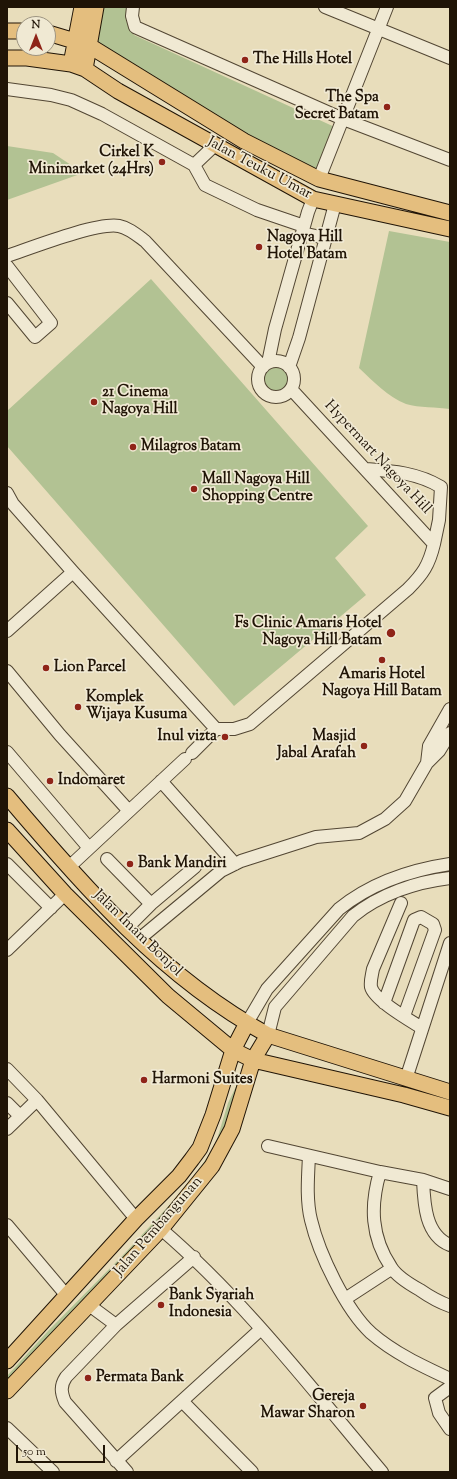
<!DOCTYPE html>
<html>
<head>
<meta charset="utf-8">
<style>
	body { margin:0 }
	#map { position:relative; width:457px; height:1479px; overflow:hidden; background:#e8ddbb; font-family:"Sorts Mill Goudy",serif }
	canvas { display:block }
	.frame { position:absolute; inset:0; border:8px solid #201406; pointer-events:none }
	.north { position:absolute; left:16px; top:16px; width:40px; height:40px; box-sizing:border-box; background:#f0e9d3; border:1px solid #9d9481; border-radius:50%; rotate:0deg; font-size:11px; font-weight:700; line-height:16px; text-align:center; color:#201406 }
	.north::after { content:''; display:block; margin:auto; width:14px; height:18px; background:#8f2418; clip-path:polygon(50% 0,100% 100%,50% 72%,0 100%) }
	.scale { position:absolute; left:16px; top:1445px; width:89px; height:18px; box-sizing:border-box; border:2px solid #201406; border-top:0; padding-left:5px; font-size:12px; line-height:14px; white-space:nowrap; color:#201406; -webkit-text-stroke:3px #f0e9d3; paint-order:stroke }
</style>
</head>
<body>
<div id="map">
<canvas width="457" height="1479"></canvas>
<div class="frame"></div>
<div class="north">N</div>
<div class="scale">50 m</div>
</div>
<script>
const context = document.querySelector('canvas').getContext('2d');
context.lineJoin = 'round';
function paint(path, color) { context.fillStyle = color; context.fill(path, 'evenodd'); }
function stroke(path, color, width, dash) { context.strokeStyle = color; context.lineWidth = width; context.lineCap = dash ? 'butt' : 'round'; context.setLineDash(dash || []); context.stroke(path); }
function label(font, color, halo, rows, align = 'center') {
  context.font = font + ' "Sorts Mill Goudy",serif'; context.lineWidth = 3.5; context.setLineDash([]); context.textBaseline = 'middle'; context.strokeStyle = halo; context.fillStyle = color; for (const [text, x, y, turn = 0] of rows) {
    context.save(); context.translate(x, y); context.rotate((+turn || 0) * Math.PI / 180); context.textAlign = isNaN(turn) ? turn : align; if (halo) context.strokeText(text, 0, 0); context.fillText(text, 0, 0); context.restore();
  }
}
paint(new Path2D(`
	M97,7H128L127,15L134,35L339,129L319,179L88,45Z
	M7,146L53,153L83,173L7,200Z
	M389,231L450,242V409C437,407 419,408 406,404C388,397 373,381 359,368Z
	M151,279L368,526L335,558L366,595L234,706L7,446V411Z
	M259 379a17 17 0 1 1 34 0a17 17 0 1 1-34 0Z
	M242,1074L219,1147L191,1188L7,1383V1376L48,1331L127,1251L188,1185L215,1146L228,1103Z`), '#b2c293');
const minor = new Path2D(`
	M133,7L132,16L135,27L343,119L450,160
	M325,7L450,58
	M7,89L51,95L71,100L102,114L194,165L205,185L257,210L304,226
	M194,165L215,145
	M319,179L387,7
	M302,233L325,238
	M7,256C31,248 97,222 119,226C129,228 137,235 145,241L263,367
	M7,266L51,323L35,337L7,303
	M258 379a18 18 0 1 1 36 0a18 18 0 1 1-36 0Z
	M268,363L275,329L308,212L313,199
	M289,367L299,338L335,204
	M366,469C393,471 418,473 441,487L439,520L434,544
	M7,493L13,504L73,572L216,729H234L250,724L408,589C423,574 429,565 434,544L291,389
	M7,631L73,572
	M7,671L60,735L129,811
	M7,752L89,848
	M192,753L216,729
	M427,763L429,746L450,709
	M161,781L235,864
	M107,859L151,904
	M7,864L51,908
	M69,867L185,759
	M401,903L373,969C372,975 370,981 371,987C374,1000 411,1021 422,1028
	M127,928L151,904L195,867
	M138,940L221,871L241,861L316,837L359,833L385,819L405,801L427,763L439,751L450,733
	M7,950L65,894
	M384,1003L414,920L421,917L433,924L435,930L404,1016
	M247,1023L267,989L339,909C371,883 410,870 450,864
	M268,1035L275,1007L353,916C380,894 416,882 450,878
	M7,1069L37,1100L136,1219
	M406,1079L450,943
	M7,1103L20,1116
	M7,1129L37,1100
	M268,1146L380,1172L423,1180L450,1189
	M309,1156C308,1177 306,1200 311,1220C319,1254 346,1310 371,1333C394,1353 422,1366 450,1379
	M380,1172C370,1206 371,1237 391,1267C397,1277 411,1285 420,1290C430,1297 439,1302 450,1306
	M423,1180C424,1203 425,1235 450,1245
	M7,1225L67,1296
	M161,1229C244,1300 312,1389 382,1472
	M345,1299L391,1269
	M89,1305L116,1325
	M450,1387L435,1398L439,1413L450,1429
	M182,1401L252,1472
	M7,1428L53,1472
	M116,1461L261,1329
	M127,1472L65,1402C61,1392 60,1386 66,1377L116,1325L194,1257`);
const major = new Path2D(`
	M7,31H24
	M48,33L88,45L244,141L319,179L450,213
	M7,58H27L71,64L85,69L118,91L313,199L450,229
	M71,64L82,7
	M85,69L96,7
	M7,796C83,886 163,978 268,1035L450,1092
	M7,830L65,894L168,996L233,1050L253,1060L404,1095L450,1108
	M7,1361L136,1219L179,1176L192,1159L200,1148L213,1115L233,1050L247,1023
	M7,1391L161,1229L212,1166L232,1129L253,1060L268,1035`);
stroke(minor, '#524633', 14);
stroke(major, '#201406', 17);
stroke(minor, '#f0e9d3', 12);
stroke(major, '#e4be7e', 15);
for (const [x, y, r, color] of [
	[245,60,4,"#8f2418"],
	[387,107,4,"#8f2418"],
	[162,162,4,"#8f2418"],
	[259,247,4,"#8f2418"],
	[94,402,4,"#8f2418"],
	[133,447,4,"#8f2418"],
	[194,489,4,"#8f2418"],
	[391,633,5,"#8f2418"],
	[382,660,4,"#8f2418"],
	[46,668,4,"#8f2418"],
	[78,707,4,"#8f2418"],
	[225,737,4,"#8f2418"],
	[364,746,4,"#8f2418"],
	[50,781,4,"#8f2418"],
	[130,864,4,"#8f2418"],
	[144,1080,4,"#8f2418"],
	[161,1305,4,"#8f2418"],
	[88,1378,4,"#8f2418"],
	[363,1406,4,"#8f2418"]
]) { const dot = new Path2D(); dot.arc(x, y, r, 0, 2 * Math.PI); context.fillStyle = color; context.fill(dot); stroke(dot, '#f0e9d3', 1.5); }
label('bold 15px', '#201406', '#f0e9d3', [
	["The Hills Hotel",253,60],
	["The Spa",379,98,"right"],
	["Secret Batam",379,115,"right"],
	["Cirkel K",154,153,"right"],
	["Minimarket (24Hrs)",154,170,"right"],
	["Nagoya Hill",267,238],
	["Hotel Batam",267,255],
	["21 Cinema",102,393],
	["Nagoya Hill",102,410],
	["Milagros Batam",141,447],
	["Mall Nagoya Hill",202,480],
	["Shopping Centre",202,497],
	["Fs Clinic Amaris Hotel",382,624,"right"],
	["Nagoya Hill Batam",382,641,"right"],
	["Lion Parcel",54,668],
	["Amaris Hotel",382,675,"center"],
	["Nagoya Hill Batam",382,692,"center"],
	["Komplek",86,698],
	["Wijaya Kusuma",86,715],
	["Inul vizta",217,737,"right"],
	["Masjid",356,737,"right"],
	["Jabal Arafah",356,754,"right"],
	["Indomaret",58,781],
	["Bank Mandiri",138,864],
	["Harmoni Suites",152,1080],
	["Bank Syariah",169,1296],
	["Indonesia",169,1313],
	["Permata Bank",96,1378],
	["Gereja",355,1397,"right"],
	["Mawar Sharon",355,1414,"right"]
], 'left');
label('15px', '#201406', '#f0e9d3', [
	["Jalan Teuku Umar",259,169,28],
	["Hypermart Nagoya Hill",377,458,47],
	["Jalan Imam Bonjol",137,934,44],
	["Jalan Pembangunan",159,1227,-49]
]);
</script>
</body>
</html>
